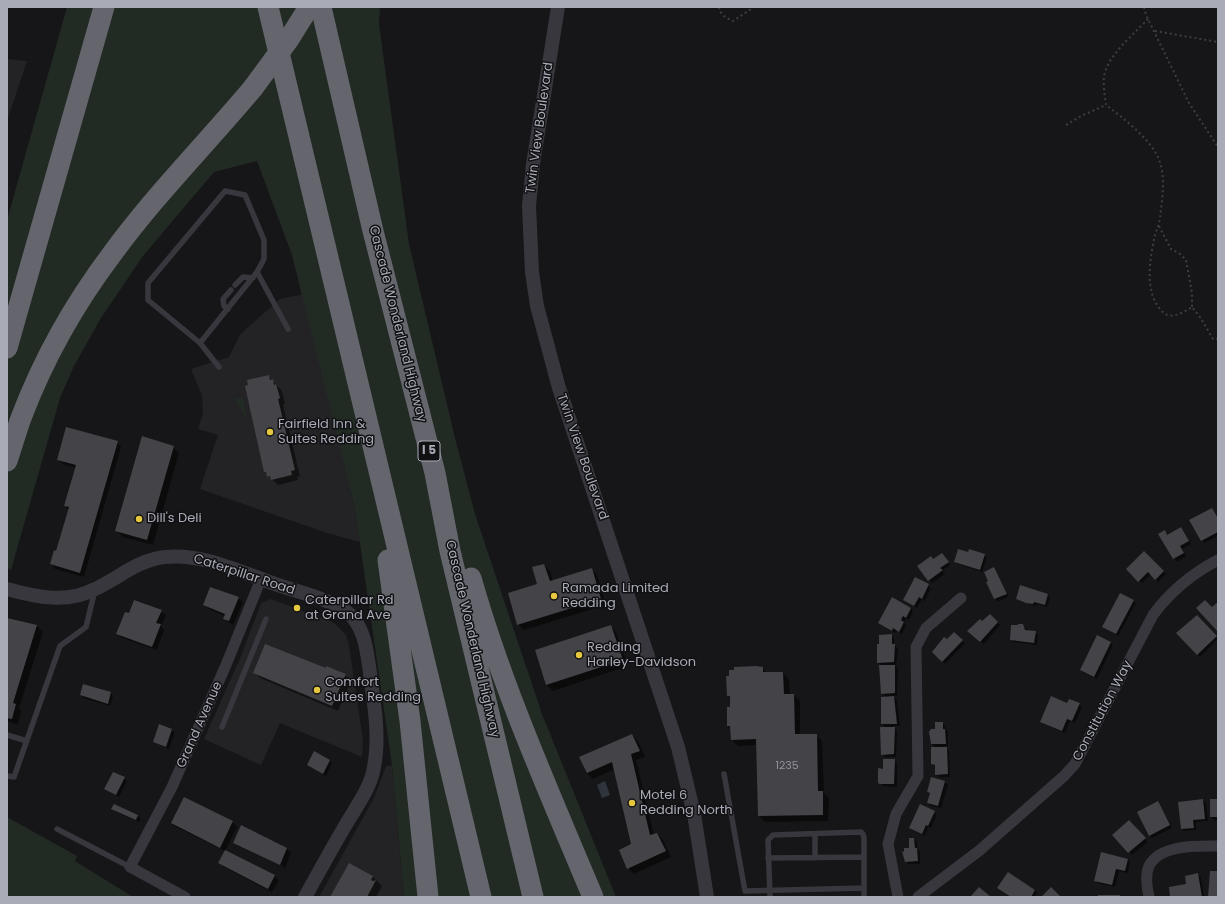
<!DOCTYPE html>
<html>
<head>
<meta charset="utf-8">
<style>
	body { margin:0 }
	#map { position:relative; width:1225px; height:904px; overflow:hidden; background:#161618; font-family:Poppins,sans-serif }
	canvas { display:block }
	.frame { position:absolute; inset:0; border:8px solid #a9abb7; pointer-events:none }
</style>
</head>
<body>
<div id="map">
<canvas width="1225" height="904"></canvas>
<div class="frame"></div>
</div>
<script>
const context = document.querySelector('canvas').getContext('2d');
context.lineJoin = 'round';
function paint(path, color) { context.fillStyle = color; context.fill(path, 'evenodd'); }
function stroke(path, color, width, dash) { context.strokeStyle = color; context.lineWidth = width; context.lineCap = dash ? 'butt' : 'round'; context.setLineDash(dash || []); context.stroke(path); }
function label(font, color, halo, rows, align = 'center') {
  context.font = font + ' Poppins,sans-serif'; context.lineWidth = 3; context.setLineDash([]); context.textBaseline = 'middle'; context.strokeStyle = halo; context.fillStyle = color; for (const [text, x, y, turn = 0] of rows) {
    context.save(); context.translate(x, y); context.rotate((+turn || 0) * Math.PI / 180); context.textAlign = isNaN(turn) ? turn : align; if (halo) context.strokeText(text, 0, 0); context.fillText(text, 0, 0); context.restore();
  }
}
paint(new Path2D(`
	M7,59L27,61L7,121Z
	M304,294L355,509L360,542L327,533L200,489L218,435L198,429L203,413L202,396L191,369L229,357L240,335L246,329L280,299Z
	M271,599L333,622L346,635L349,645L363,741L362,757L280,723L261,765L204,739L241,656L261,603Z
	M392,765L404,897H319L374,798L386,766Z`), '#232225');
paint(new Path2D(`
	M67,7H380L379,24L409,244L455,438L475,514L542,714L616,897H404L392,765L355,509L292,255L257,161L214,172L143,256L101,318L74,366L60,398L11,570L7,568V220Z
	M243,397L247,419L234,399Z
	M7,817L77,856L75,861L133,897H7Z`), '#222a24');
paint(new Path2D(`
	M605,781L610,795L602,798L597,785Z`), '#2f353d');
paint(new Path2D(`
	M268,376L282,391L285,404L283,405L300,476L297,477L298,480L278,485L265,472Z
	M117,442L121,447L84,577L55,569L51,564L57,552L69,510L65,506L76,468L63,464L58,460Z
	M173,447L179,453L153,545L123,537L117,531Z
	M1212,509L1218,517V536L1204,543L1191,520Z
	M1181,528L1191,544L1182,549L1186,556L1177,562L1160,534L1164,532L1168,536Z
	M969,553L984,555L987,558L982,572L958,564L955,561Z
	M1144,553L1166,574L1158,582L1151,574L1142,583L1128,569Z
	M944,557L950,565L942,571L945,574L932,583L919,567Z
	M544,565L550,571L553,581L591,569L597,575L606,605L524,630L518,624L538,585Z
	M994,568L1009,596L998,602L987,583Z
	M916,578L931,588L925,601L922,599L917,608L904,600Z
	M1048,595L1050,598L1047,607L1037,604L1036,606L1020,601L1017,599Z
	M238,598L243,602L233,625L224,619L225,616L209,609L205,605Z
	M1133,601L1136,603L1118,636L1103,627Z
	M911,608L913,611L909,620L906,618L904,623L906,625L902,634L896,630L895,633L882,625Z
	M161,611L166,615L161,626L164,630L157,650L122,638L117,634L129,615Z
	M990,615L1000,625L984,644L969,631Z
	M1197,616L1218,639L1200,657L1178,634Z
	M7,619L37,626L43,632L19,708L21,711L18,725L7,721Z
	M1019,625L1038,635L1037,645L1013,642L1011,639Z
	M610,626L616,632L628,666L553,691L547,685L536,650Z
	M891,636L894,638V645L898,648L896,665H894L898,668L897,696H893L897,700L900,726H893L897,731L896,757H885L882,754L886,728L882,724L886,697L882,693V666L878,662Z
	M962,641L965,643L945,664L933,652Z
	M1110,642L1113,645L1097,679L1084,673L1081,670Z
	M762,668L767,673H783L789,679L790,695H794L800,701V735H816L822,741L824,793L829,798L828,821L765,822L759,816L757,745L738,746L732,740L731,729L728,726V708H731V698L728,695Z
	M254,672L345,675L351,681L338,711L260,678Z
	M111,693L113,696L110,706L83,698L81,695Z
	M1068,704H1079L1082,707L1075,723L1070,721L1065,733L1041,722Z
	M943,723L948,733V746L945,747L949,751L950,777H939L936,774V767L932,764L936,748L932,744L936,730Z
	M159,725L175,732L169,749L154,742Z
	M632,735L638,741L645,757L636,760L654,835L657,834L663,840L671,857L634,874L628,868L632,845L615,769L593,779L587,773Z
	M330,760L332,763L326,776L308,765Z
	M894,760L897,763V787L883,786L880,783Z
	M124,778L127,781L119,797L106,789Z
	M931,779L945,782L948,785L941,808L931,806L928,803L930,794L928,792Z
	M184,798L233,822L237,827L225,851L176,827L172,823Z
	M1203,800L1206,803L1208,821L1196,822V830L1185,831L1182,829Z
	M1218,800V820H1214L1211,817Z
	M1158,802L1172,828L1152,838L1149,835Z
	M114,805L138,816L141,819L139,822L115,811L113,808Z
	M921,806L937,815L931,828L928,827L925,836L910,828Z
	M1129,821L1148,842L1132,855L1113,835Z
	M914,839L917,842V849L920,852V864H908L906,861Z
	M234,842L287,849L291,853L285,869L239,847ZM238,844L285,867L284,869L238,846Z
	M1128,860L1130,862L1128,873L1119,871L1115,887L1098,883L1095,880Z
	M219,863L273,875L279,880L272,892L224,867Z
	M1008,873L1035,890L1037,893L1035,897H1011L1001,891L998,888Z
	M1198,875L1201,877L1204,897H1171Z
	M372,876L382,886L376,897H331Z`), '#0007');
paint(new Path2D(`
	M269,375L270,380L273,379L274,385L276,384L280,398L278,399L295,470L291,471L292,475L271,480L270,476L267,477L266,472H264L245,386L248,385L247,380Z
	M66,427L118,441L80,573L50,564L54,550L56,551L69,507L64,506L76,465L57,460Z
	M142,436L174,446L147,540L115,531Z
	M1212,508L1218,518V532L1201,541L1189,520Z
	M1181,527L1189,541L1180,546L1184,553L1173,559L1158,534L1165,530L1167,535Z
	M958,549L968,552L969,549L985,554L980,570L954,562Z
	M1144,551L1164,571L1155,580L1148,572L1138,582L1126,569Z
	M942,553L949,562L940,568L943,570L928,581L917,566L931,556L933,559Z
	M544,564L550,581L592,568L601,599L517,625L508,593L537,584L532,567Z
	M994,567L1007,594L994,599L986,582L988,581L984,572Z
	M915,577L929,584L922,599L919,597L914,606L903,600Z
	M1020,585L1048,594L1045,605L1034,602L1033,604L1026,603L1016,599Z
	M210,587L239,597L229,621L223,619L225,614L203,605Z
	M1120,593L1134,600L1116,634L1102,627Z
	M892,597L911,608L906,618L903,616L901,620L904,622L899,632L893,628L892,631L878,623Z
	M134,600L162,610L156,623L161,624L152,647L116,634L125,612L129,613Z
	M1205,600L1212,607L1218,602V632L1196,608Z
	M990,614L998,622L980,642L967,631L980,619L982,621Z
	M1197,615L1217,636L1197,655L1176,633Z
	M7,618L37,625L13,703L16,704L12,719L7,718Z
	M1018,624H1023L1025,630L1036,631L1034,643L1010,640L1011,625H1018Z
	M611,625L623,660L546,685L535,650Z
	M954,632L963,640L942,662L932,652L944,637L947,639Z
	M892,634V644H895L894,662L877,663V644H879V635Z
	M1097,635L1111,642L1094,677L1080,670Z
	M265,644L326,668V666L346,674L332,706L253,673Z
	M879,665H895V693L881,694Z
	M756,666L763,667V672H783L784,694H794L795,734H817L818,791H823V815L758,816L756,739L731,740L730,726H727V707H730V696H727L726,676H729V670H734V667Z
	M83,684L111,692L108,704L80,695Z
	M894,696L897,724H881V697Z
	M1051,696L1067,703L1069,699L1080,703L1072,721L1067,719L1062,731L1040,722Z
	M935,722H943V729H945L946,744H931L929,732L931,729H935Z
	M159,724L172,729L166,747L153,742Z
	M880,727H895L894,754L881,755Z
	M632,734L640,751L631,754L650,835L657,833L666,851L627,869L619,850L631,844L612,762L587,773L579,757Z
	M931,747H947L948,774L935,775V765L931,764Z
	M314,751L330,760L323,774L307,765Z
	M883,759H895L894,784H879L878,782V768L883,769Z
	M113,772L125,777L116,795L104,789Z
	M931,777L945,781L938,806L927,803L930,793L927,792Z
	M184,797L233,821L220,848L171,823Z
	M1203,799L1205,819L1193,820L1194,828L1181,829L1178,802Z
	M1210,799H1218V817H1210Z
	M1158,801L1170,825L1149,836L1137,812Z
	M114,804L138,815L136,820L111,809Z
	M920,804L935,811L928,826L926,825L922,834L909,828Z
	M1129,820L1146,838L1128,853L1112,835Z
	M241,825L287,848L280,865L233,843Z
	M909,838H914L915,848H917L918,861L905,862L902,851L904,852V848H909Z
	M225,850L275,875L268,889L218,863Z
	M1101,852L1128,859L1125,871L1116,869L1112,885L1094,881Z
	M349,863L373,876L371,880L373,881L376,880L367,897H330Z
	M1210,871H1218V897H1208Z
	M1008,872L1035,890L1031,897H1011L997,888Z
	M1198,873L1202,897H1170L1169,887L1186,884L1185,876Z
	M979,887L991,897H970Z
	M1051,887L1061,897H1041Z
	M1098,895H1120V897H1098Z`), '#434348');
stroke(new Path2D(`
	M719,7C720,15 726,18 733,21L754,7
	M1144,7L1146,15L1189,103L1218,147
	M1148,19C1134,34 1106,57 1104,77C1103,86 1105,97 1106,105C1123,118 1152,140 1159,160C1166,176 1162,200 1160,218C1159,224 1157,229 1155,235C1150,258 1144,290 1160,309C1169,321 1181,314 1192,307L1200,317L1213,339H1218
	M1155,31L1218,42
	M1066,125L1081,116L1106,105
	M1159,226L1171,249L1180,254L1186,260L1192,293V307`), '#3d3e43', 2, [2, 3]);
stroke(new Path2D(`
	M235,285L243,277L253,278
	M228,309L224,306L223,299L231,290
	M200,343L257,272
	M219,367L200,343L148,300V283L225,191L245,195L264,240V259L257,272L288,329
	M222,727L266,619
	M7,735L27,741
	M724,774L745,891L864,888
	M7,776L14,777L60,646L86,627L95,590
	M57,829L130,867
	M815,834V858
	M768,858L864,857
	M770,897L768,840L773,835L861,832L863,834L864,838V897`), '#37373d', 5.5);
stroke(new Path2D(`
	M185,897L130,867L172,787L226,665L261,579
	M898,897L888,844L896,814L918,776L916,647L926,628L961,598
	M918,897L980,850L1064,776L1075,764L1153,615C1170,592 1193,573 1218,560
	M1149,897C1147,888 1145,875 1149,866C1160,844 1198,846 1218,846`), '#37373d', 11);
stroke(new Path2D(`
	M558,7L533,164L529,206L532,272L537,306L559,388L678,747L694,814L707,897
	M7,589C36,597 67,604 95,589C119,578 137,560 165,557C204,553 242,573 278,585C298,592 330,599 347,612C365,626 367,652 370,673C374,704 380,736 374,767C371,787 358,804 348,821C333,846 319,872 305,897`), '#37373d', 14);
stroke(new Path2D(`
	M268,7L481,897
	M321,7L373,231L435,473L450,551L533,897
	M7,348L104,7
	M7,461C12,446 16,432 21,418C43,360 75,303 112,254C155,195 206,144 253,88
	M388,560L410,721L428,897
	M471,578C502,687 549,792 593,897`), '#64656d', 21);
stroke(new Path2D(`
	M253,88L289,39L309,7`), '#64656d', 21);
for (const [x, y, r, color] of [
	[270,432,4,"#e5c740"],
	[139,519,4,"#e5c740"],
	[554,596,4,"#e5c740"],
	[297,608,4,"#e5c740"],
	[579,655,4,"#e5c740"],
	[317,690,4,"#e5c740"],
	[632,803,4,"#e5c740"]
]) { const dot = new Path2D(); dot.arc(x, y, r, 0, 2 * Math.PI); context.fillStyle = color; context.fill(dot); stroke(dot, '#111113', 1.5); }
label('11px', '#90919b', null, [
	["1235",787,766]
]);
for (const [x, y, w] of [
	[429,451,22]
]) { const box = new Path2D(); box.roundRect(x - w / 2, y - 10, w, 20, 3); context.fillStyle = '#111113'; context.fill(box); stroke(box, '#a9abb7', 1); }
label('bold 12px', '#a9abb7', null, [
	["I 5",429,451]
]);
label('13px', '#a9abb7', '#111113', [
	["Twin View Boulevard",540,128,-82],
	["Cascade Wonderland Highway",397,324,76],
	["Twin View Boulevard",582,457,71],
	["Caterpillar Road",244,575,18],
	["Cascade Wonderland Highway",472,639,77],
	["Constitution Way",1103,711,-62],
	["Grand Avenue",200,725,-66]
]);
label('13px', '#a9abb7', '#111113', [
	["Fairfield Inn &",278,425],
	["Suites Redding",278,440],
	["Dill's Deli",147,519],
	["Ramada Limited",562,589],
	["Redding",562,604],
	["Caterpillar Rd",305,601],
	["at Grand Ave",305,616],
	["Redding",587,648],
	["Harley-Davidson",587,663],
	["Comfort",325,683],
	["Suites Redding",325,698],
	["Motel 6",640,796],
	["Redding North",640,811]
], 'left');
</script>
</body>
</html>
